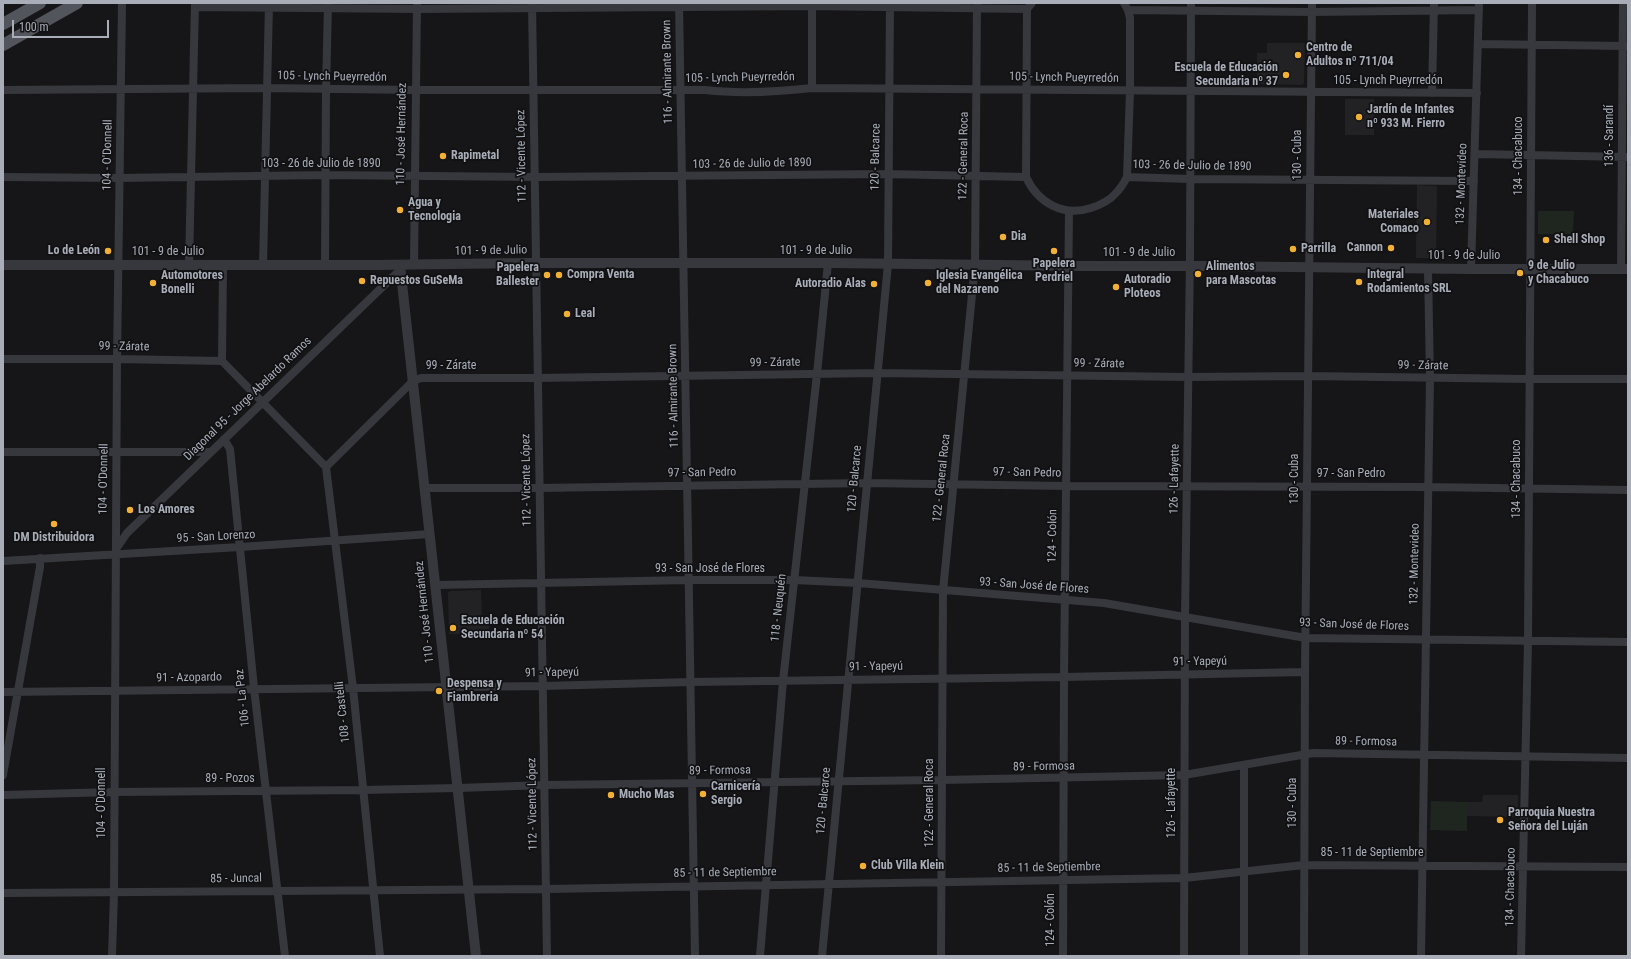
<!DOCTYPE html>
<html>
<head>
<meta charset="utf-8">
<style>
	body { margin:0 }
	#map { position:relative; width:1631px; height:959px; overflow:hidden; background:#161618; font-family:"Roboto Condensed",sans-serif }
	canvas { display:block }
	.frame { position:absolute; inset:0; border:4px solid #a8adb8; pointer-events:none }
	.scale { position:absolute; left:12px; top:20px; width:97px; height:18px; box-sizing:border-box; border:2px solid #a8adb8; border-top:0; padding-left:5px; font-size:12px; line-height:14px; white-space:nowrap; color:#a8adb8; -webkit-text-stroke:3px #111113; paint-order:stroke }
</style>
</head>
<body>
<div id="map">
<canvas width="1631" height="959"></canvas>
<div class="frame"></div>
<div class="scale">100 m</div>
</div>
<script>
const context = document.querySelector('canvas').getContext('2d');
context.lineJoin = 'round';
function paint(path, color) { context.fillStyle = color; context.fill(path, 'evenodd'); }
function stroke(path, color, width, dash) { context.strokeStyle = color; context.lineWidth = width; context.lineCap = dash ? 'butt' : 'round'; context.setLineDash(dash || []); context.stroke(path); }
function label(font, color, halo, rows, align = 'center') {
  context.font = font + ' "Roboto Condensed",sans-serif'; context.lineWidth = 3.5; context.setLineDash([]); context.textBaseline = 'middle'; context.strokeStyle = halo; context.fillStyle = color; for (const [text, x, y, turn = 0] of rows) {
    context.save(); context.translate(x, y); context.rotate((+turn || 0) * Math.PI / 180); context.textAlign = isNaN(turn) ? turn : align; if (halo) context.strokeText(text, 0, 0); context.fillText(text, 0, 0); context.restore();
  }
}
paint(new Path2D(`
	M1267,43H1305L1304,83L1302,85L1257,84V53H1267Z
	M1345,99H1374V135H1345Z
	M1417,185L1437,186L1436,258H1416Z
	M481,590L482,619H489V634H449L448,593L450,591Z
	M1483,795H1518V817L1467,816V802H1482Z`), '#222225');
paint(new Path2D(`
	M1538,211H1574L1573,234H1538Z
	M1431,801L1467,802V831L1430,830Z`), '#1e261f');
stroke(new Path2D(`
	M532,3L547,956
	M679,3L695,956
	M812,3V88
	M195,7L417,9L812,6L1027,9
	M1027,9L1026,177C1038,203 1063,217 1091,208C1100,205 1109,201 1115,194C1120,189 1124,183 1127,177L1130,91V18L1128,10L1124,3
	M1027,9L1032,3
	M1128,10L1312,12L1479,10
	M1478,44L1627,46
	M3,90L267,88L416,90H705C740,94 777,92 812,88L1477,93
	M1432,93L1434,3
	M1475,154L1628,157
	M3,177L119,178L325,175L534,177L887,174L1026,177
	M1127,177L1190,179L1474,181
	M189,265L195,3
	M263,265L269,4
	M325,265L326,90L328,4
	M414,265L417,3
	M1471,269L1479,3
	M1621,269L1623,3
	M3,359H117L222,361L326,467
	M222,361L223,265
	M224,439L230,449L254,688L285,956
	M3,452H210
	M326,467L413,381L421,378H537L877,373L1188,377L1308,376L1529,379H1628
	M326,467L353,688L380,956
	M425,488H539L867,483L1066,486L1428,487L1628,490
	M116,549L127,533L400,270
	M3,561L240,547L430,534
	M436,585L689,580H794L858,583L1104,603L1306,638L1628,642
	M3,692L543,686L690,682L1064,677L1305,672
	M3,775L40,567V558
	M3,795L114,792L363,790L458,788L545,785L941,780L1184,775L1313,753L1628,758
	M3,893L546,889L1184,878L1304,865L1628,867
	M112,956L114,893L117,359L122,3
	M760,956L783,681L817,374L828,263
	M822,956L888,264L890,3
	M941,956L943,591L975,264L977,3
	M1063,956L1064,677L1069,211
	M1184,956L1185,617L1190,255L1191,3
	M1244,956V765
	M1304,956L1305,672L1312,3
	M1421,956L1430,378L1428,269
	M1521,956L1528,641L1532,3`), '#37383d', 8);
stroke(new Path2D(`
	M3,265H375L526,263H831L1084,266H1201L1471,269H1628
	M400,265L476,956`), '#37383d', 10);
stroke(new Path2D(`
	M3,24L40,3
	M3,45L77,3`), '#53555c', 12);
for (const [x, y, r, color] of [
	[1298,55,4,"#f2b134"],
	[1286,75,4,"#f2b134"],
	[1359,117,4,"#f2b134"],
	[443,156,4,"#f2b134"],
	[400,210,4,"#f2b134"],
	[1427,222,4,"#f2b134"],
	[1003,237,4,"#f2b134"],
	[1546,240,4,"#f2b134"],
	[1391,248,4,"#f2b134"],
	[1293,249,4,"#f2b134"],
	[108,251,4,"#f2b134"],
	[1054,251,4,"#f2b134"],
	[1520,273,4,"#f2b134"],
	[1198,274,4,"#f2b134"],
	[547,275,4,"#f2b134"],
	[559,275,4,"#f2b134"],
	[362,281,4,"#f2b134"],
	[1359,282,4,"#f2b134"],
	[153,283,4,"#f2b134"],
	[928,283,4,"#f2b134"],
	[874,284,4,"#f2b134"],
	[1116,287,4,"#f2b134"],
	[567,314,4,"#f2b134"],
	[130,510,4,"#f2b134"],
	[54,524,4,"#f2b134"],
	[453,628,4,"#f2b134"],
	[439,691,4,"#f2b134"],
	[703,794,4,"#f2b134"],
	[611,795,4,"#f2b134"],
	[1500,820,4,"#f2b134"],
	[863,866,4,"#f2b134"]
]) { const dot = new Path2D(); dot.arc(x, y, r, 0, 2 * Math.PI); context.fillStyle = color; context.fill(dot); stroke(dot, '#111113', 1.5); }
label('bold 12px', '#a8adb8', '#111113', [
	["Centro de",1306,48],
	["Adultos nº 711/04",1306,62],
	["Escuela de Educación",1278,68,"right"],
	["Secundaria nº 37",1278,82,"right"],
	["Jardín de Infantes",1367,110],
	["nº 933 M. Fierro",1367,124],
	["Rapimetal",451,156],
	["Agua y",408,203],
	["Tecnologia",408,217],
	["Materiales",1419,215,"right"],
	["Comaco",1419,229,"right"],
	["Dia",1011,237],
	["Shell Shop",1554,240],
	["Cannon",1383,248,"right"],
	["Parrilla",1301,249],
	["Lo de León",100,251,"right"],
	["Papelera",1054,264,"center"],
	["Perdriel",1054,278,"center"],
	["9 de Julio",1528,266],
	["y Chacabuco",1528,280],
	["Alimentos",1206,267],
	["para Mascotas",1206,281],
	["Papelera",539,268,"right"],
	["Ballester",539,282,"right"],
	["Compra Venta",567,275],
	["Integral",1367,275],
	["Rodamientos SRL",1367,289],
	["Automotores",161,276],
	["Bonelli",161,290],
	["Iglesia Evangélica",936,276],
	["del Nazareno",936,290],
	["Autoradio",1124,280],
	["Ploteos",1124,294],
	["Repuestos GuSeMa",370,281],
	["Autoradio Alas",866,284,"right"],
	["Leal",575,314],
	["Los Amores",138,510],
	["DM Distribuidora",54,538,"center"],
	["Escuela de Educación",461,621],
	["Secundaria nº 54",461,635],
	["Despensa y",447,684],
	["Fiambreria",447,698],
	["Carnicería",711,787],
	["Sergio",711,801],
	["Mucho Mas",619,795],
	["Parroquia Nuestra",1508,813],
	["Señora del Luján",1508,827],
	["Club Villa Klein",871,866]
], 'left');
label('12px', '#a8adb8', '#111113', [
	["116 - Almirante Brown",668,72,-91],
	["105 - Lynch Pueyrredón",332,77,1],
	["105 - Lynch Pueyrredón",740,78,-1],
	["105 - Lynch Pueyrredón",1064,78,1],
	["105 - Lynch Pueyrredón",1388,81],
	["110 - José Hernández",402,134,-89],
	["136 - Sarandí",1610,136,-90],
	["104 - O'Donnell",108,155,-89],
	["130 - Cuba",1298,155,-90],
	["112 - Vicente López",522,156,-91],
	["122 - General Roca",964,156,-89],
	["134 - Chacabuco",1519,156,-90],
	["120 - Balcarce",876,157,-89],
	["103 - 26 de Julio de 1890",321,164],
	["103 - 26 de Julio de 1890",752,164,-1],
	["103 - 26 de Julio de 1890",1192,166,1],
	["132 - Montevideo",1462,184,-88],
	["101 - 9 de Julio",491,251,-1],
	["101 - 9 de Julio",816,251],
	["101 - 9 de Julio",168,252],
	["101 - 9 de Julio",1139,253],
	["101 - 9 de Julio",1464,256],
	["99 - Zárate",124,347,1],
	["99 - Zárate",775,363,-1],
	["99 - Zárate",1099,364,1],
	["99 - Zárate",451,366],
	["99 - Zárate",1423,366,1],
	["116 - Almirante Brown",674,396,-91],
	["Diagonal 95 - Jorge Abelardo Ramos",248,399,-44],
	["97 - San Pedro",702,473,-1],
	["97 - San Pedro",1027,473,1],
	["97 - San Pedro",1351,474],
	["122 - General Roca",942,478,-84],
	["104 - O'Donnell",104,479,-89],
	["120 - Balcarce",855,479,-85],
	["126 - Lafayette",1175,479,-89],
	["130 - Cuba",1295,479,-90],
	["134 - Chacabuco",1517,479,-90],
	["112 - Vicente López",527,480,-91],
	["124 - Colón",1053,536,-89],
	["95 - San Lorenzo",216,537,-3],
	["132 - Montevideo",1415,564,-89],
	["93 - San José de Flores",710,569],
	["93 - San José de Flores",1034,586,4],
	["118 - Neuquén",779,608,-84],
	["110 - José Hernández",425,612,-96],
	["93 - San José de Flores",1354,625,2],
	["91 - Yapeyú",1200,662,-1],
	["91 - Yapeyú",876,667,-1],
	["91 - Yapeyú",552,673,-1],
	["91 - Azopardo",189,678,-1],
	["106 - La Paz",243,698,-96],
	["108 - Castelli",343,712,-96],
	["89 - Formosa",1366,742,1],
	["89 - Formosa",1044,767,-1],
	["89 - Formosa",720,771,-1],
	["89 - Pozos",230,779],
	["120 - Balcarce",824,801,-85],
	["104 - O'Donnell",102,803,-90],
	["122 - General Roca",930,803,-90],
	["126 - Lafayette",1172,803,-90],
	["130 - Cuba",1293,803,-90],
	["112 - Vicente López",533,804,-91],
	["85 - 11 de Septiembre",1372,853],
	["85 - 11 de Septiembre",1049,868,-1],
	["85 - 11 de Septiembre",725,873,-1],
	["85 - Juncal",236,879,-1],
	["134 - Chacabuco",1511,887,-89],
	["124 - Colón",1051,920,-90]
]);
</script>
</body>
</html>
